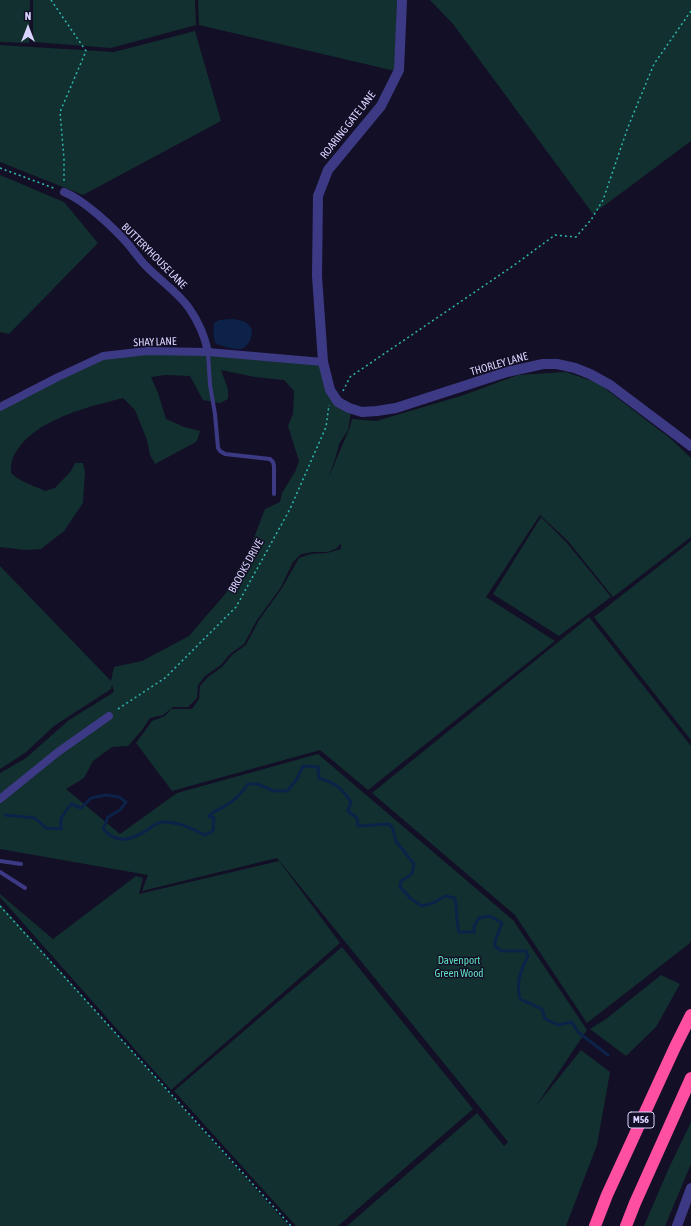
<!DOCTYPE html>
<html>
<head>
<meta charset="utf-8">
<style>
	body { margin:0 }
	#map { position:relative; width:691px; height:1226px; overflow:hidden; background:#130f26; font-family:"Asap Condensed",sans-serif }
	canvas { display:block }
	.north { position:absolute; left:8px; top:8px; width:40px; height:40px; -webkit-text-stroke:3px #130f26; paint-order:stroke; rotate:0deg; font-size:11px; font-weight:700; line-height:16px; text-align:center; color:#d9d4ff }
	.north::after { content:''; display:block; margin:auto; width:14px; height:18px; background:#d9d4ff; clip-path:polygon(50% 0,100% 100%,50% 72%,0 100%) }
</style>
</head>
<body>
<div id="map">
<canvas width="691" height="1226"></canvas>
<div class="north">N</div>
</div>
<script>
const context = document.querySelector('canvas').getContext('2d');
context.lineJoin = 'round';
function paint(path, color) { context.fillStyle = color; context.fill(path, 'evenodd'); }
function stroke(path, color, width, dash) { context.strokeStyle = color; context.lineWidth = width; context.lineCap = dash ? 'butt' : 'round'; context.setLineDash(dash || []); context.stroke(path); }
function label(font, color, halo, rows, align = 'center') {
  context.font = font + ' "Asap Condensed",sans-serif'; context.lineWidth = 3; context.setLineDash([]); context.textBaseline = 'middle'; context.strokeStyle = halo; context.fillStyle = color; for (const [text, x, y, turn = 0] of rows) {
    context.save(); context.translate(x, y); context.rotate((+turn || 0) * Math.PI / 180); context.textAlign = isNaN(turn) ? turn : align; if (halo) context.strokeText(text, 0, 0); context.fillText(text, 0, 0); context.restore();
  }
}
paint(new Path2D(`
	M0,0H30L29,43L0,42Z
	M33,0H195L196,25L111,48L33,42Z
	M198,0H397L395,71L199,25Z
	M430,0H691V141L593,214L453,24Z
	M195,31L221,121L83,195L0,162V45L114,52Z
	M0,175L64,202L98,243L9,334L0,332Z
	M147,351L323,362L326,376L351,412L348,430L339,444L336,456L328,479L350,427L352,419L376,421L461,396L518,375L566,372L598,383L671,439L691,458V537L613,597L568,541L540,515L486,597L555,641L368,790L320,750L172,791L136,743L152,721L165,716L171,709H192L199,699L200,686L208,677L222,667L232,655L246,645L259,620L282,588L299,558L311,554L327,553L341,549V543L337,548L328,552H313L301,554L293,562L281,587L257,620L244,644L230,654L221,665L205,676L198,685L197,698L188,707H173L163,715L150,718L142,730L128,746L112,747L93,761L84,778L66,789L120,834L177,793L318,754L513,920L587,1030L536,1106L581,1050L610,1072L597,1145L566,1226H347L477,1113L504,1146L508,1142L277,858L142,891L148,875L0,849V773L26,758L69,720L114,692L112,684L111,689L54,726L25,753L0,769V566L111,681L114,667L142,661L189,636L226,593L239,567L249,551L265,509L280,502L282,493L295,472L299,461L288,426L293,414L294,391L284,380L255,377L221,370L228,389V399L220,403L203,400L190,376L165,375L151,377L158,393L166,419L184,427L200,431L198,438L196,442L155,464L150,455L147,440L135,410L123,398C88,407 26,421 12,461C11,464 11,469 11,473C20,482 33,485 45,491L55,488L71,471L75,463H83L85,472L83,503L64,531L41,549L25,550L0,547V407L103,356Z
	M541,517L567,543L611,597L559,636L493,594Z
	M691,541V740L594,617Z
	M589,617L691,746V941L690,943L587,1023L515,915L372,793Z
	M279,861L340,943L171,1090L0,897V894L53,939L136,876L143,878L139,894Z
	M0,904L289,1226H0Z
	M342,947L473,1109L338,1226H296L174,1091Z
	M661,975L680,984L656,1027L626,1056L590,1029L606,1019Z
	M691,1122V1164L665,1226H644L668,1170Z`), '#12302f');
paint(new Path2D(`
	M231,319C237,319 248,321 251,328C254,334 249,347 241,349C234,350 224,346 216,344C213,336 213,331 214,323L219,320Z`), '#0c2248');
stroke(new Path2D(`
	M5,815L35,818L46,828L61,829V818L71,804L81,808L91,798L106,795L119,797L126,802L120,810L108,817L103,829C118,846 134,839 150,828C153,826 156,823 161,822C178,821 190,828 205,835L213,831L214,818L209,816C214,810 219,810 225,806C235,801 242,793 248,784H257L274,791H287L297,779L303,766L318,767L319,778C335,783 342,788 351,802L348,811L357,818L358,826L389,824L393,829L396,841L414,864L412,874L401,881L400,887L410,898L422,906L433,903L445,896L455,898C457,910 456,921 459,932H474V926L479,918L490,916L502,923L495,941V946L501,951H526L528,956C520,972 516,982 520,999L542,1009L545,1019L558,1025L572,1022L578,1032L608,1055`), '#0c2248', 3);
stroke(new Path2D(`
	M51,0L86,51L60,112L64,159V183
	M0,168L56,189
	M343,391L350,377L513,266L555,235L576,237L591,220L603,200L628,127L654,64L691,11
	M118,709L165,678L236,607L290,509L326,427L329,405
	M0,906L291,1226`), '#2fb8b0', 1.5, [2, 3]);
stroke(new Path2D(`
	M208,352L210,385L215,414L218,448L220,451L225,454L270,459L273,462L274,466V494
	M0,861L21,864
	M0,872L25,888`), '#3d3a85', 4);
stroke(new Path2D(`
	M64,192C84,200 113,227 128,244C134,251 139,259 145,265C159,280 177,291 189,308C198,321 205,337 208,352
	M0,407L58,377L103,356L147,351L208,352L323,362
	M0,799L58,752L109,716`), '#3d3a85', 8);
stroke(new Path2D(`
	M402,0L399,70L381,106L328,170L318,196L317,276L323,362L330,390L338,402L349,408L362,412L377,411L396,408L507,372L543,364H557L575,368L590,374L610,385L691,446
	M677,1226L691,1188`), '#3d3a85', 10);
stroke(new Path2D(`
	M595,1226L607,1195L675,1047L691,1015
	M626,1226L635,1203L691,1078`), '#ff4fa3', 12);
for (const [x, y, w] of [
	[641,1120,26]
]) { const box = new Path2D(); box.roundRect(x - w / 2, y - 8, w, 16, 3); context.fillStyle = '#130f26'; context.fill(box); stroke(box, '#d9d4ff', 1); }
label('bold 10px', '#d9d4ff', null, [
	["M56",641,1120]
]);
label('11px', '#d9d4ff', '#130f26', [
	["ROARING GATE LANE",348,125,-52],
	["BUTTERYHOUSE LANE",154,256,45],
	["SHAY LANE",155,342,-2],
	["THORLEY LANE",499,364,-16],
	["BROOKS DRIVE",246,566,-61]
]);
label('11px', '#5fe0c0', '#130f26', [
	["Davenport",459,961],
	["Green Wood",459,974]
]);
</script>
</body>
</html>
